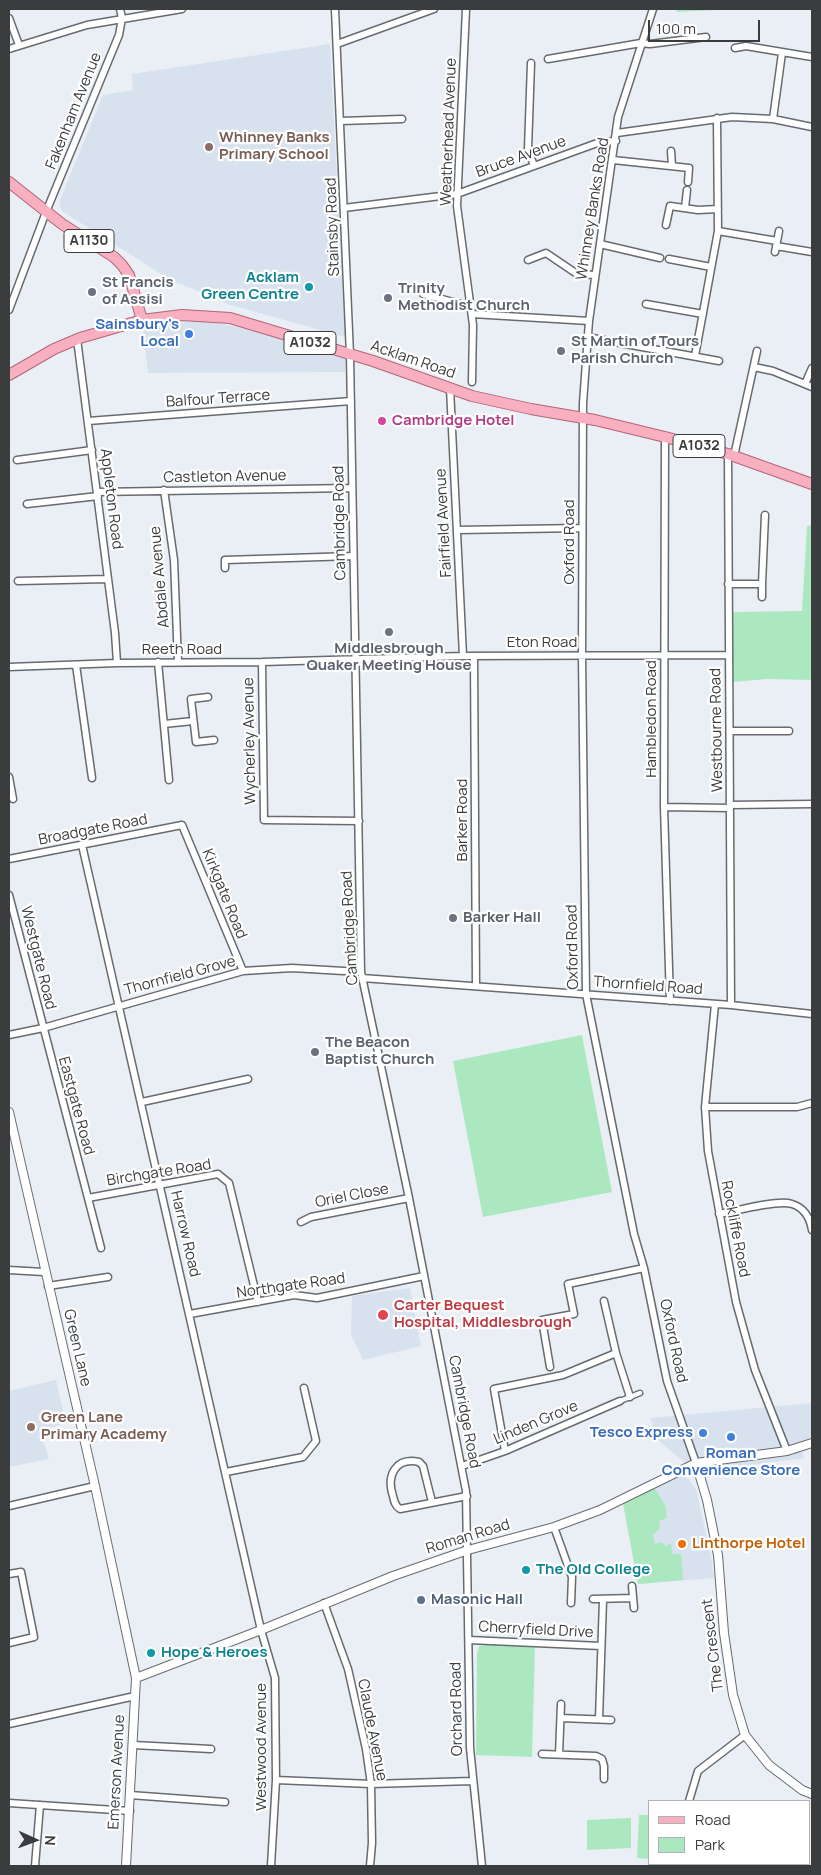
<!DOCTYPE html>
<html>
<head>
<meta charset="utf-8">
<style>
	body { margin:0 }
	#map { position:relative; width:821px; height:1875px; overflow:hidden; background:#eaeff5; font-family:Manrope,sans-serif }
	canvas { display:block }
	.frame { position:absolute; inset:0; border:10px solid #3a3c3e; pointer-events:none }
	.legend { position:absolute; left:648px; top:1800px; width:162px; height:65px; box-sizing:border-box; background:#fff; border:1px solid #b0b1b2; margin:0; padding:6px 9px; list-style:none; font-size:15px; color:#3a3c3e }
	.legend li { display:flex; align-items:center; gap:10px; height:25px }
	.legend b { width:25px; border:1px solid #b0b1b2 }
	.north { position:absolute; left:10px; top:1815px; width:50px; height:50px; -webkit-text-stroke:4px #fff; paint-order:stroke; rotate:92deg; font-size:14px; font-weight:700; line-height:20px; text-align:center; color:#3a3c3e }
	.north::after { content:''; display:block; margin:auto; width:18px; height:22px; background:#3a3c3e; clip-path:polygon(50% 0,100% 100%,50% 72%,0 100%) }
	.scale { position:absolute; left:648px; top:20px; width:112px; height:22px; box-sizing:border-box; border:2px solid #3a3c3e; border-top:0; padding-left:6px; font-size:15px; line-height:18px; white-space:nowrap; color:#3a3c3e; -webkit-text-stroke:4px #fff; paint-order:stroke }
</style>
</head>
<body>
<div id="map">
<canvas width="821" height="1875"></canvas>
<div class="frame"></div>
<ul class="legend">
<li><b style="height:6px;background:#f8b0c1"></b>Road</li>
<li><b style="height:14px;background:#abe8c0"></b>Park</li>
</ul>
<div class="north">N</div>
<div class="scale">100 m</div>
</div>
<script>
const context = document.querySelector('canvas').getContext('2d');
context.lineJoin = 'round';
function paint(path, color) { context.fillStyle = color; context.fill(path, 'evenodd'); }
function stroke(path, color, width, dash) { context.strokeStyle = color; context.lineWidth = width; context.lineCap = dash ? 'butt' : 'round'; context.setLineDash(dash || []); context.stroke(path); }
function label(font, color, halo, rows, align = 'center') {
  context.font = font + ' Manrope,sans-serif'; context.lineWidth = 4.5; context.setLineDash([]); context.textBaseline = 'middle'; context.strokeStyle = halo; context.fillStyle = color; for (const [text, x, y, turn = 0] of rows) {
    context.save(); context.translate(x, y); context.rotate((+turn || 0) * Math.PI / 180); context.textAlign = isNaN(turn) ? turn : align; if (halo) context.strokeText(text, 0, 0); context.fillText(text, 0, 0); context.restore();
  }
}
paint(new Path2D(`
	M330,44L345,337L231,305L169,279L62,211L60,207V200L103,95L133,90L132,74Z
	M198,320L245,328L345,359V372L148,373L143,326Z
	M410,1288L421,1346L363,1360L351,1335L352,1296Z
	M56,1380L66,1423L40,1431L49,1459L9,1467V1391Z
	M812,1403V1437L800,1443L804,1458L696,1472L658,1440L650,1418Z
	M675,1476H683L689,1480L696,1489L710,1551L714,1578L638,1584L623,1503Z`), '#d7e2ee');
paint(new Path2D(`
	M676,9H736L677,12Z
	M812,525V680L767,679L733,682V612L802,611L807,526Z
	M582,1035L612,1192L483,1217L453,1061Z
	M654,1487L665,1505L667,1518L659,1521L660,1528L653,1535L655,1544L662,1542L666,1546L671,1543L672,1554H681L683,1580L638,1584L623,1503Z
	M489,1644L535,1645L532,1757L476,1755L477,1653L479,1646Z
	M639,1815H650V1859L637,1858Z
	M631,1818V1848L587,1850V1820Z`), '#abe8c0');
const pedestrian = new Path2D(`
	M620,1401L640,1393`);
const minor = new Path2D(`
	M335,9L350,355L361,972L409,1198L466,1491L470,1748L482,1866
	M466,9L457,206L473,325L472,382
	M653,9L618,117L589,321L583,403L582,656L586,994L634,1234L644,1268L667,1381L696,1463
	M9,18L19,45
	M337,44L434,9
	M735,48L746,46L812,57
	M9,49L87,25L182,9
	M548,59L641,43L650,44L706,37
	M531,63L528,149L534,166
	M773,119L782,53
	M341,121L402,119
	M617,133L732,117L773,119L812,127
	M671,151L672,166
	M613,160L689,168L688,182
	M344,208L457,194L600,142L616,141
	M685,208L687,190
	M666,225L670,206L698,210L718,209
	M718,231L777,241
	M600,244L660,258
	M776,246L812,252
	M775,252L779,231
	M669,259L711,267
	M528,260L546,253L577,274L595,275
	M423,294L472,307
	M646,304L703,314
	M9,310L46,212L119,35L122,18L120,9
	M472,314L589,321
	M587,337L719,361
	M77,339L115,633L117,663
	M695,356L718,231L717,118
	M754,367L773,371L812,387
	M805,384L812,368
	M450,388L463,656
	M88,421L351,401
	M665,437L664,807L670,1001
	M728,454L731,1005
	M734,456L757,351
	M17,460L92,450
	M164,490L174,560L178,662
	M97,492L352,488
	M27,504L98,496
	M457,530L582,528
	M225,568V560L353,556
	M18,581L108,579
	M728,584H762L765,515
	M762,584V597
	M474,656L476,985
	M158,662L169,780
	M262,662L264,820L359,821
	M76,665L92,778
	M9,667L117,663L262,662L463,656L728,655
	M208,697L191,699L196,742L214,740
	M164,724L193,721
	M730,731H789
	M9,777L13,799
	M730,805L812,804
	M664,807L730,808
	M82,845L261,1630L275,1678L276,1780L271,1866
	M9,859L182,825L243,971
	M9,895L101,1248
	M362,978L731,1005L812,1014
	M715,1004L705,1107L708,1151L736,1302L755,1370L787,1451
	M9,1035L43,1028L243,971L292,968L361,972
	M142,1102L248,1079
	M705,1107H797L812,1103
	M88,1198L218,1174L229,1183L258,1302
	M719,1214C735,1211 778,1199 792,1204C805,1208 810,1218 812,1230
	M301,1222L311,1217L409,1198
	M9,1270L44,1272
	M48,1286L108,1277
	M190,1314L294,1295L317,1298L424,1276
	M616,1353L630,1397
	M550,1367L542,1320L574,1314L568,1284L644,1268
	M505,1451L494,1389L563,1375L616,1353L604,1301
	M462,1466L505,1451L620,1401
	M226,1472L303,1457L316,1441L304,1388
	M432,1502L423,1466L419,1462C396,1457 386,1475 393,1496C394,1501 395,1506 400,1509L467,1496
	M9,1506L95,1486
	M554,1527L572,1577L571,1603
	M9,1574L21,1572L34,1637L9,1643
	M632,1586L634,1608
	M593,1599L633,1598
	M324,1603L348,1669L366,1749L371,1784L372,1843L370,1866
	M469,1640L601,1646
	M561,1718L611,1720
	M599,1719L603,1600
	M9,1724L135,1696
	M133,1745L211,1749
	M542,1754L596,1756L602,1759L604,1766V1779
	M559,1754L561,1704
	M276,1780L371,1784L472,1781
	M130,1795L225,1802
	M689,1801L698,1771L745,1735
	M9,1803L130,1811
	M35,1866L40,1805
	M687,1866V1864`);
const tertiary = new Path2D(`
	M9,1112L95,1486L136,1678L126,1866
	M696,1463L707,1500L718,1555L724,1633L733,1695L745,1735L769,1765L802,1790L812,1794
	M136,1678L261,1630L393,1576L468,1550L554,1527L600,1510L696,1463L787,1451L812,1443`);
const primary = new Path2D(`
	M9,182L62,224L114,257L122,265L129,275L142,320
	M9,375L54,349L80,338L142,320L182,315L230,318L373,361L472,396L531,409L595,420L665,437L728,454L812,484`);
stroke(pedestrian, '#666b70', 7);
stroke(minor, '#666b70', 9);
stroke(tertiary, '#666b70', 10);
stroke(primary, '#b36578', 12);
stroke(pedestrian, '#fff', 4.5);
stroke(minor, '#fff', 6);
stroke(tertiary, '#fff', 8);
stroke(primary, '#f8b0c1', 10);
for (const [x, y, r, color] of [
	[209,147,5,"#8d6e63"],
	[309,287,5,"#0f9aa8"],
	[92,292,5,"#6b7280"],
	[388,298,5,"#6b7280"],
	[189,334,5,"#3f7fe0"],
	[561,351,5,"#6b7280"],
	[382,421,5,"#d1479c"],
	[389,632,5,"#6b7280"],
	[453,918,5,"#6b7280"],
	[315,1052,5,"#6b7280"],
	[383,1315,6,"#e0444e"],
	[31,1427,5,"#8d6e63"],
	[703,1433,5,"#3f7fe0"],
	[731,1437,5,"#3f7fe0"],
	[682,1544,5,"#e8710a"],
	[526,1570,5,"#0f9aa8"],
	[421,1600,5,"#5c6f8a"],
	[151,1653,5,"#0f9aa8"]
]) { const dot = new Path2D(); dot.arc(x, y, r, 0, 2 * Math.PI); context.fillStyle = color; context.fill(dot); stroke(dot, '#fff', 2); }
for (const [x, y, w] of [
	[89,241,50],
	[310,343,52],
	[699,446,52]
]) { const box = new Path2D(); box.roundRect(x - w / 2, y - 11.5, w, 23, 4); context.fillStyle = '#fff'; context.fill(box); stroke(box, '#3a3c3e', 1); }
label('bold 14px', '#3a3c3e', null, [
	["A1130",89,241],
	["A1032",310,343],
	["A1032",699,446]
]);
label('15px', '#3a3c3e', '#fff', [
	["Fakenham Avenue",74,111,-68],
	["Weatherhead Avenue",449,132,-88],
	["Bruce Avenue",521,157,-20],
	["Whinney Banks Road",593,209,-81],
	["Stainsby Road",333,227,-92],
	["Acklam Road",413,360,19],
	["Balfour Terrace",218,399,-4],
	["Castleton Avenue",225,477,-1],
	["Appleton Road",111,499,83],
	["Cambridge Road",340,523,-91],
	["Fairfield Avenue",444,523,-93],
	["Oxford Road",570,542,-90],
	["Abdale Avenue",160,577,-95],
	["Eton Road",542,643],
	["Reeth Road",182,650],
	["Hambledon Road",652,719,-90],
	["Westbourne Road",717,730,-91],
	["Wycherley Avenue",250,741,-91],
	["Barker Road",463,820,-90],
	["Broadgate Road",93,830,-11],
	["Kirkgate Road",224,894,68],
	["Cambridge Road",350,928,-93],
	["Oxford Road",573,947,-91],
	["Westgate Road",38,958,76],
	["Thornfield Grove",180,976,-15],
	["Thornfield Road",648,986,4],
	["Eastgate Road",76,1106,75],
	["Birchgate Road",159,1173,-9],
	["Oriel Close",352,1196,-11],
	["Rockliffe Road",735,1229,79],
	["Harrow Road",185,1234,77],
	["Northgate Road",291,1286,-8],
	["Oxford Road",673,1341,78],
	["Green Lane",77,1348,77],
	["Cambridge Road",464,1412,79],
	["Linden Grove",536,1423,-23],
	["Roman Road",468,1537,-17],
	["Cherryfield Drive",536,1630,3],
	["The Crescent",713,1645,-97],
	["Orchard Road",457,1709,-91],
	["Claude Avenue",372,1730,79],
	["Westwood Avenue",262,1747,-90],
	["Emerson Avenue",117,1772,-87]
]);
label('bold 15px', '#785e54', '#fff', [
	["Whinney Banks",219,138],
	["Primary School",219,155],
	["Green Lane",41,1418],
	["Primary Academy",41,1435]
], 'left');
label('bold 15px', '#0d838f', '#fff', [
	["Acklam",299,278,"right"],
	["Green Centre",299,295,"right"],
	["The Old College",536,1570],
	["Hope & Heroes",161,1653]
], 'left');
label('bold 15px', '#5b616d', '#fff', [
	["St Francis",102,283],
	["of Assisi",102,300],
	["Trinity",398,289],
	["Methodist Church",398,306],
	["St Martin of Tours",571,342],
	["Parish Church",571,359],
	["Middlesbrough",389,649,"center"],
	["Quaker Meeting House",389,666,"center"],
	["Barker Hall",463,918],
	["The Beacon",325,1043],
	["Baptist Church",325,1060]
], 'left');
label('bold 15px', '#366cbe', '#fff', [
	["Sainsbury's",179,325],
	["Local",179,342],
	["Tesco Express",693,1433],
	["Roman",731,1454,"center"],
	["Convenience Store",731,1471,"center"]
], 'right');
label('bold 15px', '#b23c85', '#fff', [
	["Cambridge Hotel",392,421]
], 'left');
label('bold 15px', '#be3a42', '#fff', [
	["Carter Bequest",394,1306],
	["Hospital, Middlesbrough",394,1323]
], 'left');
label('bold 15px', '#c56008', '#fff', [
	["Linthorpe Hotel",692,1544]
], 'left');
label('bold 15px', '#4e5e75', '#fff', [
	["Masonic Hall",431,1600]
], 'left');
</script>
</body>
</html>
